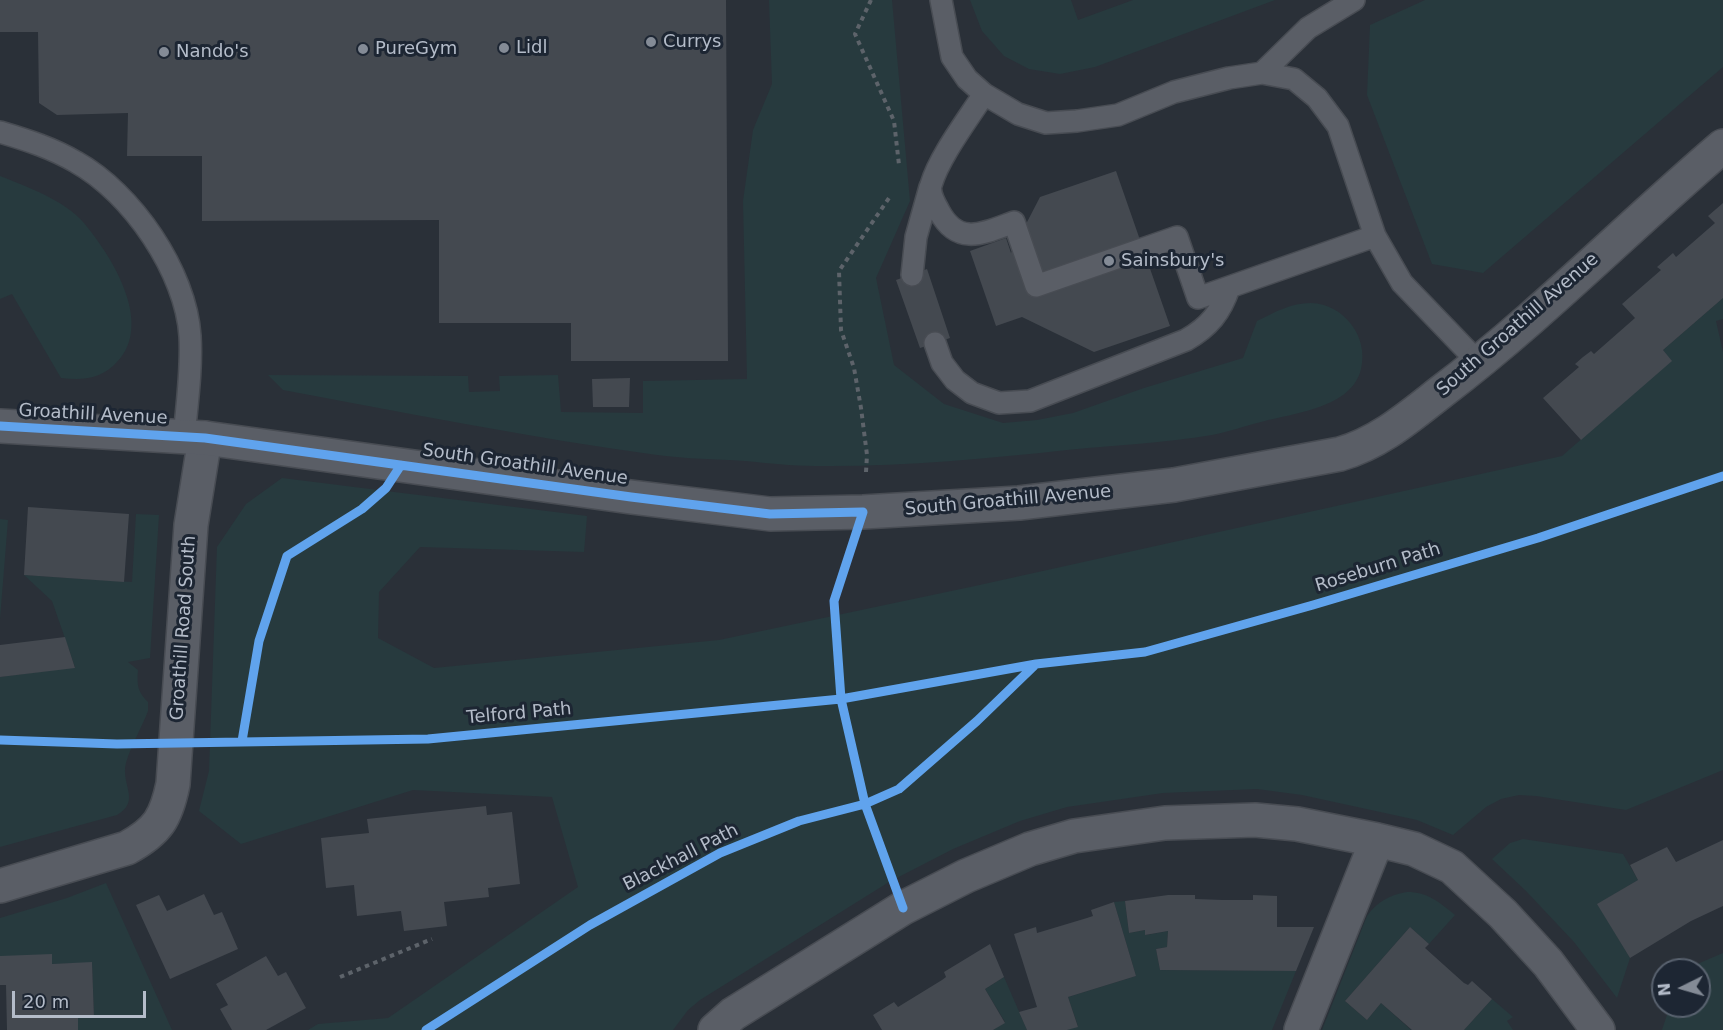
<!DOCTYPE html>
<html>
<head>
<meta charset="utf-8">
<style>
	body { margin:0 }
	#map { position:relative; width:1723px; height:1030px; overflow:hidden; background:#2a3038; font-family:"DejaVu Sans",sans-serif }
	canvas { display:block }
	.north { position:absolute; left:1651px; top:958px; width:60px; height:60px; box-sizing:border-box; background:#1d2633; border:2px solid #59626f; border-radius:50%; rotate:265deg; font-size:16px; font-weight:700; line-height:24px; text-align:center; color:#b4bcc9 }
	.north::after { content:''; display:block; margin:auto; width:21px; height:27px; background:#848b96; clip-path:polygon(50% 0,100% 100%,50% 72%,0 100%) }
	.scale { position:absolute; left:12px; top:991px; width:134px; height:27px; box-sizing:border-box; border:3px solid #b4bcc9; border-top:0; padding-left:8px; font-size:18px; line-height:21px; white-space:nowrap; color:#b4bcc9; -webkit-text-stroke:4px #1d2633; paint-order:stroke }
</style>
</head>
<body>
<div id="map">
<canvas width="1723" height="1030"></canvas>
<div class="north">N</div>
<div class="scale">20 m</div>
</div>
<script>
const context = document.querySelector('canvas').getContext('2d');
context.lineJoin = 'round';
function paint(path, color) { context.fillStyle = color; context.fill(path, 'evenodd'); }
function stroke(path, color, width, dash) { context.strokeStyle = color; context.lineWidth = width; context.lineCap = dash ? 'butt' : 'round'; context.setLineDash(dash || []); context.stroke(path); }
function label(font, color, halo, rows, align = 'center') {
  context.font = font + ' "DejaVu Sans",sans-serif'; context.lineWidth = 6; context.setLineDash([]); context.textBaseline = 'middle'; context.strokeStyle = halo; context.fillStyle = color; for (const [text, x, y, turn = 0] of rows) {
    context.save(); context.translate(x, y); context.rotate((+turn || 0) * Math.PI / 180); context.textAlign = isNaN(turn) ? turn : align; if (halo) context.strokeText(text, 0, 0); context.fillText(text, 0, 0); context.restore();
  }
}
paint(new Path2D(`
	M769,0H892L910,201L876,278L894,365L944,404L1003,423L1037,420L1073,413L1144,388L1243,358L1257,321C1275,312 1291,303 1311,303C1344,304 1369,337 1361,369C1352,408 1294,413 1261,422C1245,426 1228,432 1212,435C1165,443 1115,445 1067,450C984,459 899,467 815,466C792,466 768,463 745,461C716,459 686,459 657,455C532,438 407,413 283,390L268,375L468,376L469,392L500,391L499,376L558,375L561,412L643,413V381L747,379L743,201L753,130L772,84Z
	M970,0H1071L1078,20L1133,0H1275L1095,67L1060,74L1029,69L1004,56L982,31Z
	M1425,0H1723V67L1483,273L1432,264L1367,95L1370,25Z
	M0,176C28,187 64,200 84,223C113,258 157,328 113,366C97,380 81,380 61,378L12,294L0,299Z
	M1723,298V319L1716,321L1723,352V770L1626,810L1536,796L1519,795L1501,799L1486,807L1453,835L1417,820L1302,795L1257,789L1163,793L1067,807L1020,821L953,849L889,882L700,1000L688,1010L673,1030H308L318,1024L388,1018L578,887L552,797L413,790L241,844L199,811L209,771L217,547L246,504L282,478L587,516L584,552L420,547L379,592L378,638L434,668L719,640L975,586L1562,456L1671,361L1663,350Z
	M136,514L159,515L150,658L128,662L138,670C137,684 137,691 148,702V711C143,725 126,755 125,769C124,788 139,802 117,815L0,847V677L75,667L52,601L24,575L132,582Z
	M0,519L8,520L0,619Z
	M1523,839L1623,854L1638,880L1598,904L1630,958L1617,998L1574,942L1526,891L1492,859L1510,843Z
	M106,883L172,1030H78V1018L94,1017L92,963L52,964L0,956V918L67,898Z
	M1407,892C1428,892 1439,902 1455,915L1429,944L1410,927L1345,1001L1367,1020L1381,1003L1411,1030H1322L1367,916C1377,902 1389,895 1407,892Z
	M1125,901L1129,933L1145,930L1146,935L1168,931L1167,947L1156,949L1160,970L1296,971L1272,1030H1067L1078,1026L1068,997L1136,976L1114,902Z
	M1723,953V1030H1662L1670,1006H1699V970H1689L1695,965Z
	M1004,977L1027,1030H993L1005,1022L985,989Z
	M1492,999L1513,1017L1507,1021L1513,1030H1464Z`), '#273a3e');
paint(new Path2D(`
	M0,0H726L728,361H571V323H439V220L202,221V156H127L128,113L57,115L39,103L38,32H0Z
	M1116,171L1170,326L1094,352L1022,317L996,326L970,251L1006,238L1011,253L1040,197Z
	M1723,203V298L1663,350L1672,361L1581,440L1543,398L1579,367L1575,364L1583,357L1591,351L1594,354L1635,318L1622,304L1661,270L1657,267L1673,253L1676,257L1715,223L1708,216Z
	M927,269L950,338L920,348L896,280Z
	M630,378L629,407H593L592,379Z
	M28,507L129,514L124,582L24,575Z
	M65,637L75,668L0,677V645Z
	M486,806L487,815L512,812L520,884L488,888L489,897L444,902L447,926L404,931L401,911L357,916L354,885L326,888L321,838L369,833L367,819Z
	M1723,840V906L1691,921L1630,958L1597,904L1638,880L1630,865L1667,847L1676,862Z
	M204,894L214,915L222,912L238,949L170,979L136,905L159,895L167,911Z
	M1168,895H1195V899L1223,900H1253V895L1277,896V927H1314L1296,971L1160,970L1156,949L1167,947L1168,931L1145,935V930L1129,933L1125,901Z
	M1114,902L1136,976L1068,997L1078,1027L1067,1030H1027L1019,1012L1037,1007L1014,934L1036,927L1037,933L1087,918L1093,916L1091,910Z
	M1410,927L1429,944L1425,948L1464,983L1468,985L1472,981L1492,999L1464,1030H1412L1381,1003L1367,1020L1345,1001Z
	M990,944L1004,977L985,989L1005,1023L993,1030H882L873,1015L894,1002L898,1007L942,980L946,977L944,972Z
	M52,954V964L92,962L94,1017L78,1018V1030H7L6,985H0V956Z
	M266,956L278,976L286,972L306,1008L266,1030H232L220,1009L228,1005L216,984Z`), '#444950');
const service = new Path2D(`
	M941,0L952,57L967,79L984,94L1018,114L1046,123L1077,121L1118,115L1174,92L1229,78L1262,73L1294,79L1317,98L1338,126L1375,236L1402,283L1479,363
	M1262,73L1308,28L1354,0
	M984,94C968,119 939,157 931,185C929,193 935,204 939,211C958,247 984,233 1014,222L1036,286L1177,237L1198,298L1375,236
	M0,132C27,140 52,148 76,162C132,193 186,272 190,336C192,369 187,404 184,437
	M912,275L916,237L930,187
	M935,343L942,363L955,380L972,393L999,403L1030,401L1186,340C1209,327 1221,312 1229,288`);
const minor = new Path2D(`
	M0,886L127,848C158,831 166,818 173,784L191,525L205,438
	M715,1030L733,1014L903,908L966,876L1030,849L1074,836L1165,823L1255,820L1297,824L1377,840L1414,849L1452,867L1503,914L1548,963L1598,1030
	M1301,1030L1377,840`);
const tertiary = new Path2D(`
	M0,426L205,438L631,497L770,514L863,512L1019,503L1174,485L1340,454C1379,443 1409,417 1441,392C1540,317 1628,227 1723,146`);
stroke(service, '#484c53', 24);
stroke(minor, '#484c53', 36);
stroke(tertiary, '#484c53', 36);
stroke(new Path2D(`
	M871,0L855,34L894,121L899,165
	M866,472L867,455L861,408L854,368L841,330L839,271L889,198
	M841,699L865,804L890,872
	M340,977L432,939`), '#5d636a', 4, [4.5, 4.5]);
stroke(service, '#5a5e66', 21);
stroke(minor, '#5a5e66', 33);
stroke(tertiary, '#5a5e66', 33);
stroke(new Path2D(`
	M0,426L205,438L631,497L770,514L863,512L834,601L841,699L865,804L903,908
	M0,740L117,744L428,739L841,699L1036,664L1145,652L1313,605L1538,538L1723,476
	M242,741L259,641L287,556L362,509L386,488L401,465
	M426,1030L590,925L720,853L799,821L865,804L899,789L977,721L1036,664`), '#60a3ed', 9);
for (const [x, y, r, color] of [
	[651,42,6,"#848b96"],
	[504,48,6,"#848b96"],
	[363,49,6,"#848b96"],
	[164,52,6,"#848b96"],
	[1109,261,6,"#848b96"]
]) { const dot = new Path2D(); dot.arc(x, y, r, 0, 2 * Math.PI); context.fillStyle = color; context.fill(dot); stroke(dot, '#1d2633', 2); }
label('18px', '#b4bcc9', '#1d2633', [
	["Currys",663,42],
	["Lidl",516,48],
	["PureGym",375,49],
	["Nando's",176,52],
	["Sainsbury's",1121,261]
], 'left');
label('18px', '#b4bcc9', '#1d2633', [
	["South Groathill Avenue",1518,325,-41],
	["Groathill Avenue",93,415,3],
	["South Groathill Avenue",525,465,8],
	["South Groathill Avenue",1008,501,-5],
	["Roseburn Path",1378,568,-17],
	["Groathill Road South",184,628,-86],
	["Telford Path",519,714,-5],
	["Blackhall Path",681,858,-27]
]);
</script>
</body>
</html>
